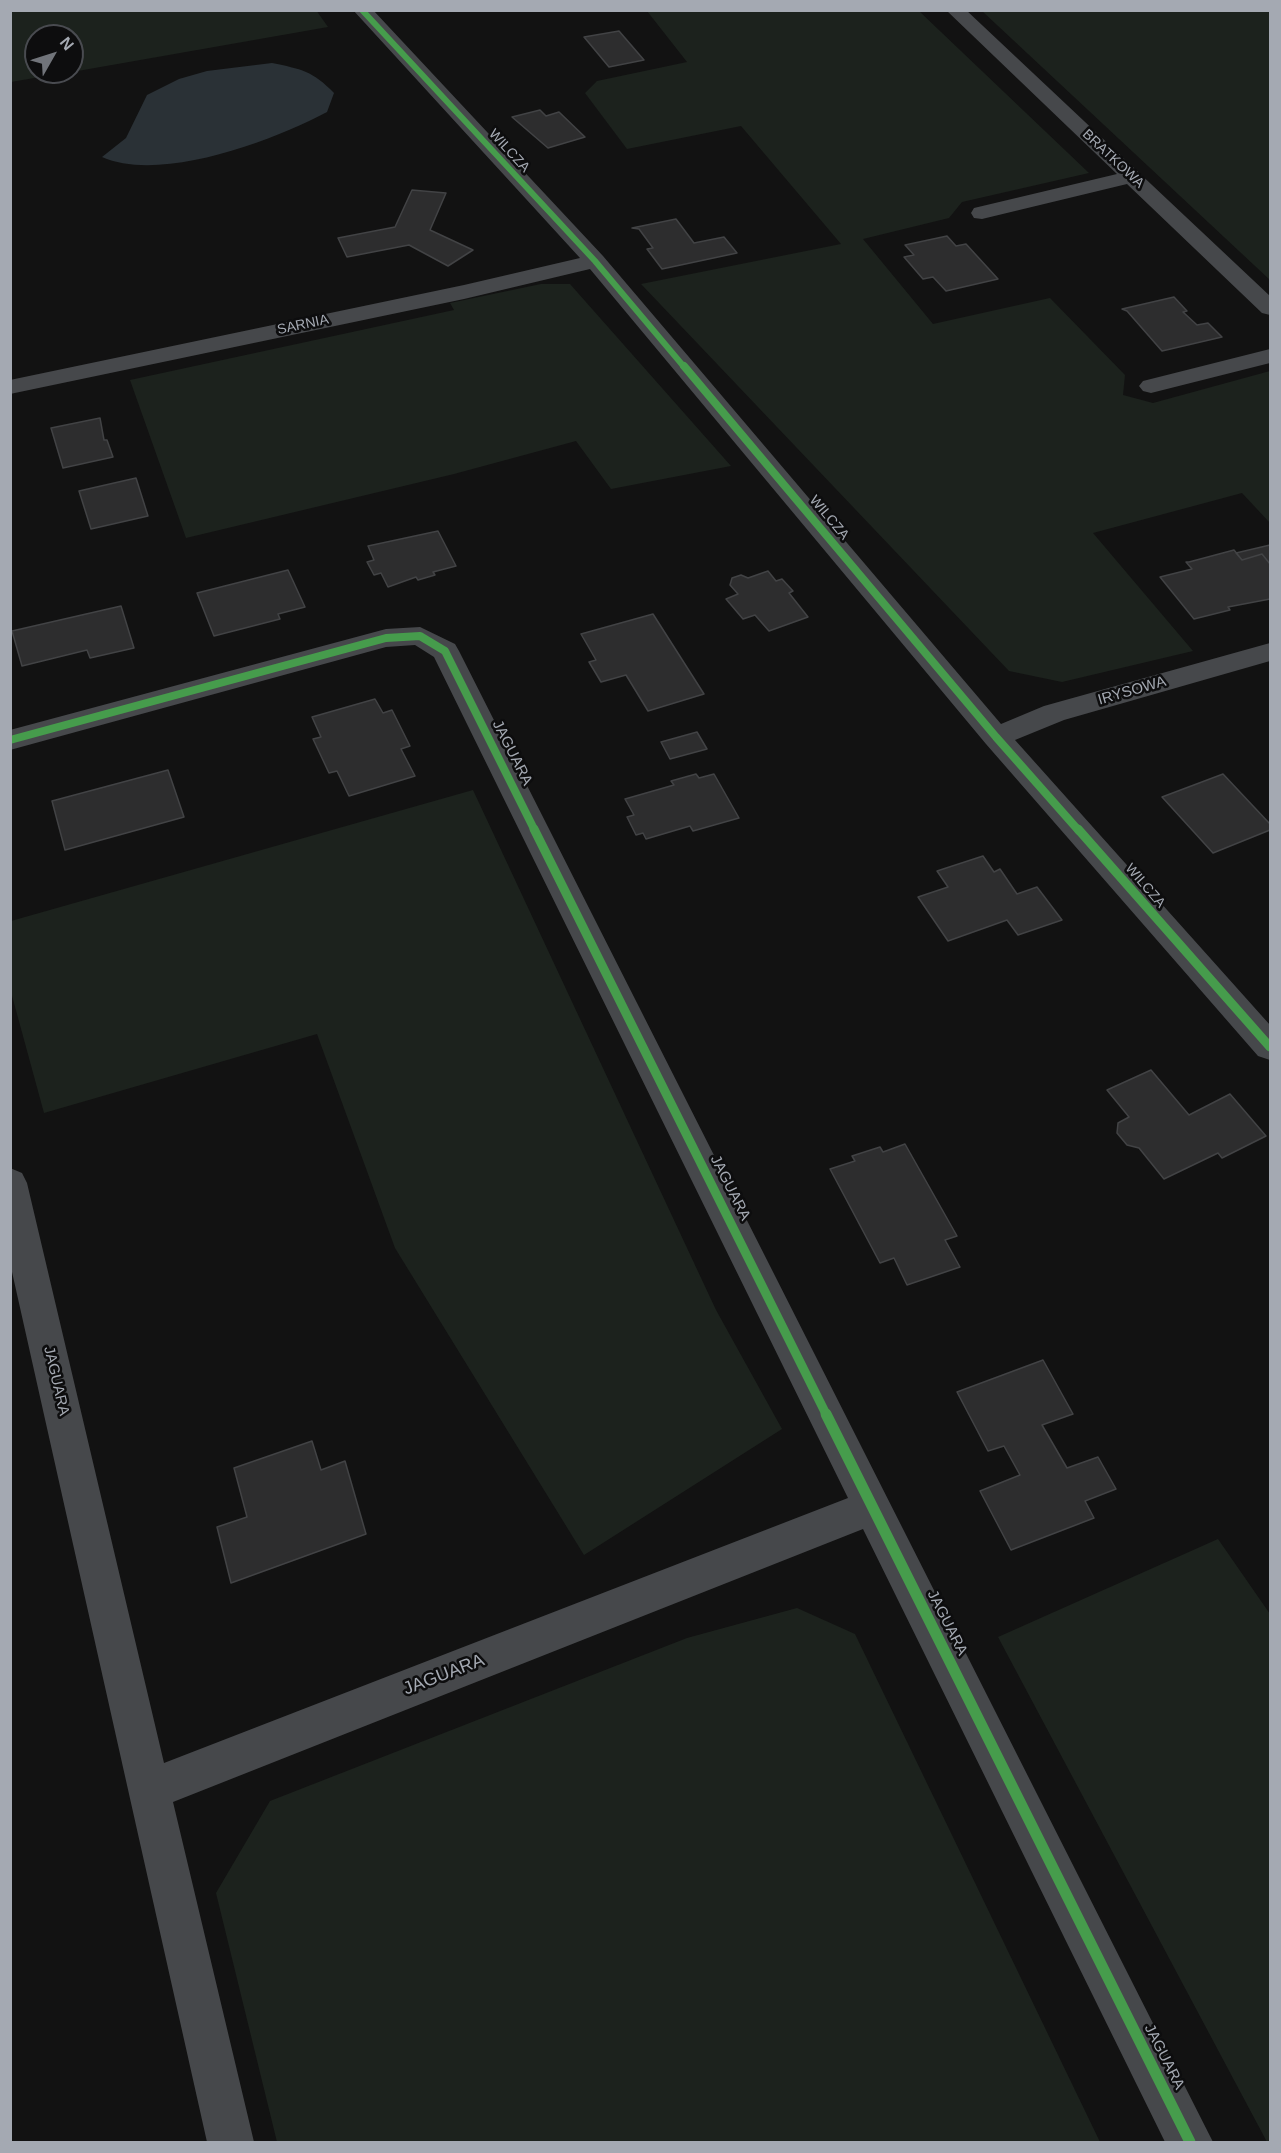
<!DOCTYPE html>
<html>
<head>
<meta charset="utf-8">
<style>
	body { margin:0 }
	#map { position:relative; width:1281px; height:2153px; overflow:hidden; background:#121212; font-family:Arial,sans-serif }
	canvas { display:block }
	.frame { position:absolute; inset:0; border:12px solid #a4a9b2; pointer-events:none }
	.north { position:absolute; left:24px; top:24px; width:60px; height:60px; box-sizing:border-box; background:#0d0d0e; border:2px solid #494b50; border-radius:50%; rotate:51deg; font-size:16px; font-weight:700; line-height:24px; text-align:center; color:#a4a9b2 }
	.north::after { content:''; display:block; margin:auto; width:21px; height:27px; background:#71747a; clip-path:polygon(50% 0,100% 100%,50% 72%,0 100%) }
</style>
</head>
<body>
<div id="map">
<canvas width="1281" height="2153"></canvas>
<div class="frame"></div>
<div class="north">N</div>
</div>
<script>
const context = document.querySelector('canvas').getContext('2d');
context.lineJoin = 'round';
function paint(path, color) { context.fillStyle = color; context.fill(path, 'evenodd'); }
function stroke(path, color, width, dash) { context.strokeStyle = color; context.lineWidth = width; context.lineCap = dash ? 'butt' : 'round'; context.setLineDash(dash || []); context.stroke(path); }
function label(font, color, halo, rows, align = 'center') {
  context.font = font + ' Arial,sans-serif'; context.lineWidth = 5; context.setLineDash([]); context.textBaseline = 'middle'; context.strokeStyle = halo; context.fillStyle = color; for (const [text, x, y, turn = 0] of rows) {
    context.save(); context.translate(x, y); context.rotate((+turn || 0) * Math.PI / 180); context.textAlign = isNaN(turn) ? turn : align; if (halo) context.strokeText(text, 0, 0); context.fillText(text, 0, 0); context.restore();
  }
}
paint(new Path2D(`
	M316,10L328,27L72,72V36H36V72H69L11,82V11Z
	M647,11H919L1089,173L962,202L949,218L863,239L933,324L1050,298L1125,375L1123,395L1153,403L1270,371V523L1242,493L1093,533L1193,651L1062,682L1009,671L641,284L841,244L741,126L627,149L585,93L597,81L687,62Z
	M982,11H1270V280Z
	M541,284H570L731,466L611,489L576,441L454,474L186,538L130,380L454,310L450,303Z
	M473,790L716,1310L782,1429L584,1555L395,1248L317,1034L44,1113L11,992V921Z
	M1218,1539L1270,1614V2142H1267L998,1637Z
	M797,1608L855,1634L1100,2142H277L216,1893L270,1801L687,1638Z`), '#1c221d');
paint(new Path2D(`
	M272,63C301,69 313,71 334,93L327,112C273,141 160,183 102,157L126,138L147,95L179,79L207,71Z`), '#2a3136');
const building = new Path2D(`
	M619,31L644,60L609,67L584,37Z
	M540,110L546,116L559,112L585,137L548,148L512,117Z
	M412,190L446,193L430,230L473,250L448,266L409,245L347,257L338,238L395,227Z
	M676,219L694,243L724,237L737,253L662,269L647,249L653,248L639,229L632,228Z
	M947,236L956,246L966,244L998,279L946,291L933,277L923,279L904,257L914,255L905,245Z
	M1174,297L1187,311L1183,312L1197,325L1208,323L1222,337L1162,351L1127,311L1122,309Z
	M100,418L104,440H107L113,457L63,468L51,428Z
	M136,478L148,516L91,529L79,491Z
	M438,531L456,566L433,572L435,575L418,580L416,577L388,587L381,573L374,575L367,562L374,560L368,546Z
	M1270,545V564L1262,554L1242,560L1236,553Z
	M1234,550L1242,560L1262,554L1270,564V599L1228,607L1230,610L1194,619L1160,577L1192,569L1186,562H1189Z
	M288,570L305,607L278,614L280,619L214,636L197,593Z
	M768,571L776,581L782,579L793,591L789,593L808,617L769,631L755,615L743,619L726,599L738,594L730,585L732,578L741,575L748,578Z
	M121,606L134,648L90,658L87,650L22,666L12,631Z
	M653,614L704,694L648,711L626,675L601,682L589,662L596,660L581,634Z
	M375,699L383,713L392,710L410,746L401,749L415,776L349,796L337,771L329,773L313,739L321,737L312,717Z
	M697,732L707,749L670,759L661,742Z
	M168,770L184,817L65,850L52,801Z
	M696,774L699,778L714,774L739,818L693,831L690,826L646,839L643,833L636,835L627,817L634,815L625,799L674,785L671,781Z
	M1223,774L1270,824V830L1213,853L1162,797Z
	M983,856L994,872L1000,869L1017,894L1037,887L1062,920L1018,935L1007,920L948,941L918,897L948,887L937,871Z
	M1151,1070L1189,1115L1230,1094L1266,1136L1222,1158L1218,1153L1164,1179L1139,1148L1127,1145L1117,1133L1118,1123L1129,1117L1107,1090Z
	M905,1144L957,1236L945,1240L960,1267L907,1285L894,1258L880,1263L830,1169L855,1161L852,1156L880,1147L883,1152Z
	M1043,1360L1073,1414L1042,1425L1067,1468L1098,1457L1116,1489L1085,1501L1094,1518L1011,1550L980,1491L1020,1475L1004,1446L988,1451L957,1392Z
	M312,1441L321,1470L345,1461L366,1534L231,1583L217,1527L247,1517L234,1468Z`);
paint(building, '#2d2d2e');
stroke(building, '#424345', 1.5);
paint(new Path2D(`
	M353,10H373L603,256L1001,724L1044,706L1270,643V661L1064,720L1015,740L1270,1025V1060L1258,1056L986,744L590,269L464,299L10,394V380L464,285L580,258Z
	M946,10H966L1270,296V315L1262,313L1127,184L982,219L974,218L971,213L974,208L1117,174Z
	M1270,349V363L1151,393L1143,391L1139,386L1143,381Z
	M420,627L455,644L459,651L1213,2142H1165L863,1529L173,1802L254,2142H207L10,1263V1168L22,1173L27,1183L164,1763L848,1498L434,657L415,645L386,647L10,750V730L386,629Z`), '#46484b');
stroke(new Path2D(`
	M362,10L595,261L685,368`), '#469c4c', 6);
stroke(new Path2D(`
	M684,366L996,737L1079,831
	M10,740L386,638L420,636L445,651L535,831`), '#469c4c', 8);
stroke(new Path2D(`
	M534,829L827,1416
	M1078,829L1270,1047`), '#469c4c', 9);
stroke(new Path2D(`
	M826,1414L1190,2142`), '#469c4c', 11);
label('14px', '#a4a9b2', '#0d0d0e', [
	["WILCZA",509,151,47],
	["BRATKOWA",1113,159,43],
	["SARNIA",303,325,-12],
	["WILCZA",829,518,50],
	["WILCZA",1145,886,49]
]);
label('15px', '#a4a9b2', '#0d0d0e', [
	["IRYSOWA",1132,691,-16],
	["JAGUARA",512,753,63],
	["JAGUARA",730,1188,63],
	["JAGUARA",56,1381,77],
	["JAGUARA",947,1623,63],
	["JAGUARA",1164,2057,63]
]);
label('18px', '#a4a9b2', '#0d0d0e', [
	["JAGUARA",444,1675,-21]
]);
</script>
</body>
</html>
